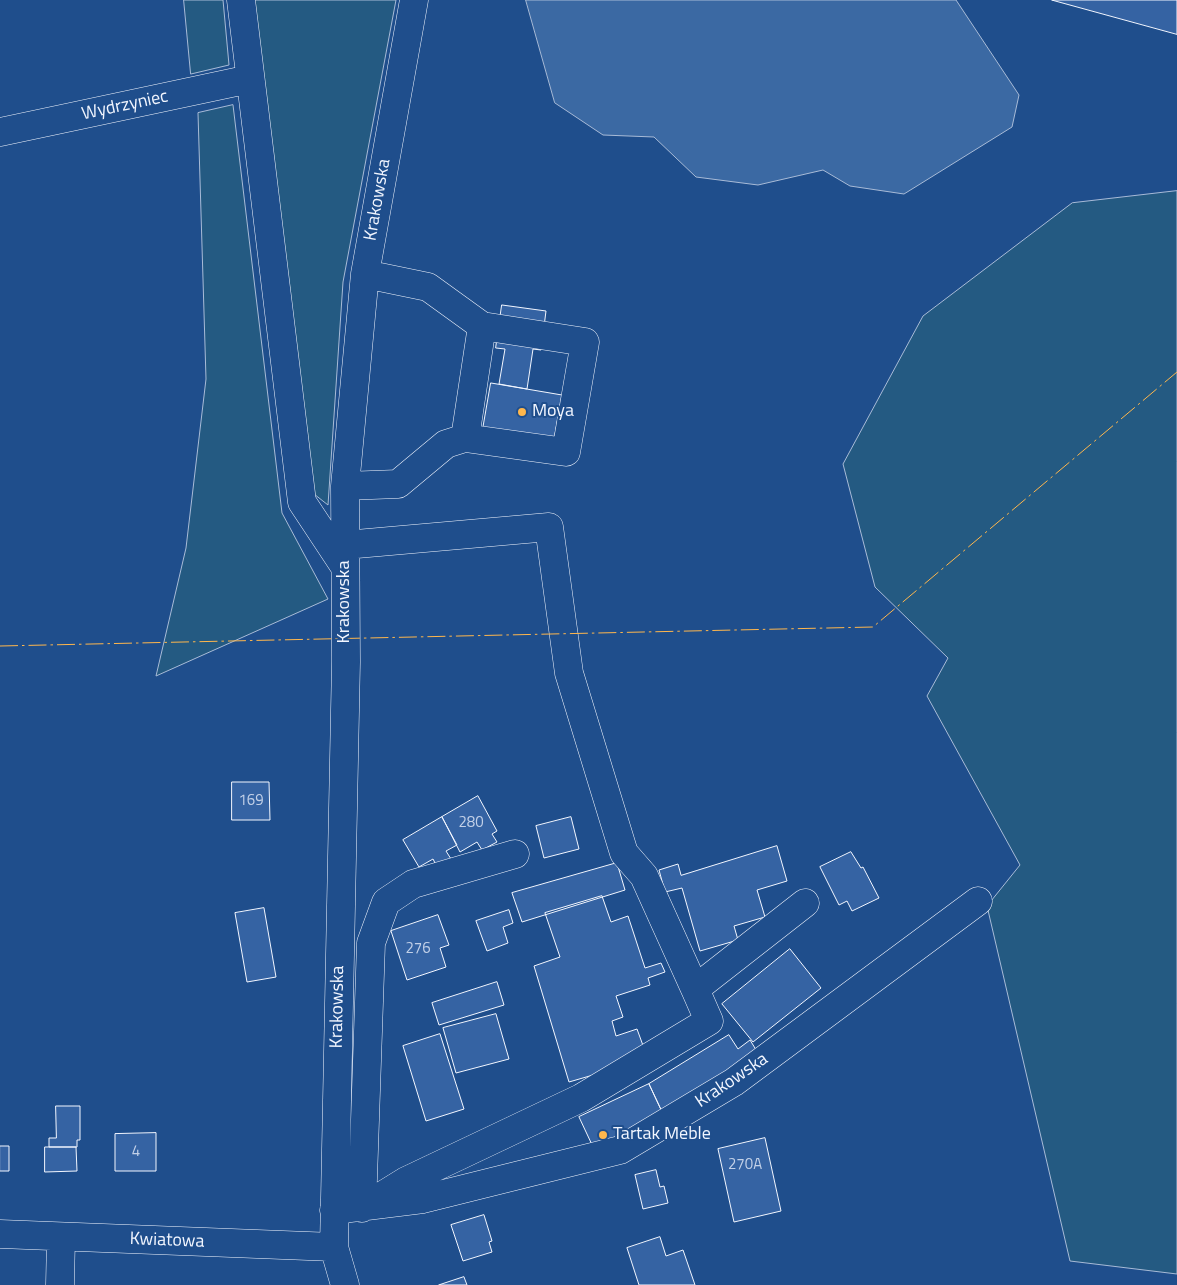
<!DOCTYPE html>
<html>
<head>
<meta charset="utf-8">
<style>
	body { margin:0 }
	canvas { display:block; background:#1f4e8c }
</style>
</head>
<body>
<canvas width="1177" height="1285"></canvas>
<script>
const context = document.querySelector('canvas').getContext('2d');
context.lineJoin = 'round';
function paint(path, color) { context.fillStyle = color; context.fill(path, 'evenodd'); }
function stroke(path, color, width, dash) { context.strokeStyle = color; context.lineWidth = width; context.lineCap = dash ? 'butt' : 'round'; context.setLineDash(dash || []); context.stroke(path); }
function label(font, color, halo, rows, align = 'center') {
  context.font = font + ' "Titillium Web",sans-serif'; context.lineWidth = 4; context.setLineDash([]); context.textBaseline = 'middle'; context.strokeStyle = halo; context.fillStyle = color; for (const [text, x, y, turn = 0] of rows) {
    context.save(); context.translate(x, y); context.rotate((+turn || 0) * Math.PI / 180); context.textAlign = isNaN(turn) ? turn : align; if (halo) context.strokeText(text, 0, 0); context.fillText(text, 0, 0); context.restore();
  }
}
const green = new Path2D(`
	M184,0H223L229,65L191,74Z
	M254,0H396L343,282L328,505L314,494Z
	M233,105L282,513L328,599L156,676L186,548L206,379L198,113Z
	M1177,191V1274L1070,1261L987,906L1020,865L927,696L948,658L875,587L843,464L923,316L1072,203Z`);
paint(green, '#245a82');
stroke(green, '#a8bbd7', 1);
const water = new Path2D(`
	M526,0H956L1019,95L1012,127L904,194L850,186L823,170L758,185L696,177L654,137L603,135L555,103Z`);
paint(water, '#3b69a3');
stroke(water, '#a8bbd7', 1);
const building = new Path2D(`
	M1052,0H1177V34Z
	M502,305L546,311L541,350L533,349L527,389L499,384L505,349L496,348Z
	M491,383L562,395L554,440L483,429Z
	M232,782H269L270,820H232Z
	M478,796L497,831L492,834L497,842L482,850L477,842L460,852L442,817Z
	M442,817L457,845L446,851L451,859L437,867L433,859L419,867L403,840Z
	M571,817L579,849L544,858L536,826Z
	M777,846L787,881L757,890L765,917L734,926L738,940L700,951L682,888L665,892L659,870L678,864L681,875Z
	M851,852L861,868L863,867L879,898L852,911L847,901L839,905L820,867Z
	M617,863L625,890L522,922L512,893Z
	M602,896L611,922L628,916L645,968L661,963L665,972L648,978L650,985L616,996L623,1017L612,1021L616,1036L637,1029L645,1051L624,1066L569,1082L534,966L560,957L545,913Z
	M264,908L276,977L247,982L235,913Z
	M509,910L513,923L503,927L508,943L487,951L476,921Z
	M438,915L449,945L440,948L446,967L407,980L391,931Z
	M790,949L821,988L753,1042L722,1004Z
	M497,982L504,1005L439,1025L432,1003Z
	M496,1014L509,1059L456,1073L443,1028Z
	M440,1034L464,1109L426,1121L403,1046Z
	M729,1035L738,1049L750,1040L758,1053L664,1116L649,1084Z
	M649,1084L664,1116L594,1149L579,1117Z
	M56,1106H80V1140H77V1147H49V1138H56Z
	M156,1133V1171H115V1134Z
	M765,1138L781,1211L734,1222L718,1149Z
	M0,1146H9V1171H0Z
	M45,1147H76L77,1171L45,1172Z
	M656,1170L660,1187L664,1186L668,1203L643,1209L635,1175Z
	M484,1215L492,1241L489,1242L492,1252L463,1261L451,1225Z
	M660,1237L666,1256L683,1250L695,1285H639L627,1248Z
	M464,1277L467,1285H439Z`);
paint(building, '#3563a3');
stroke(building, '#f2f6ff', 1);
const minor = new Path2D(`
	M241,0L302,502L345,567
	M0,132L250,79
	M365,274L428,287L482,326
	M345,486L398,484L446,444L465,438L566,452L585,342L482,326L465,438
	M345,545L549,527L569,673L624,853L644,876L695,989
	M372,1202L406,1181L581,1098L709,1021L695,989L805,903
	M362,1208L371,943L386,902L413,884L515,854
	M334,1210L423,1199L620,1150L734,1082L978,901
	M0,1234L334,1247
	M60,1285L61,1238
	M345,1285L334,1247L346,662L345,486L365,274L414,0`);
stroke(minor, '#f2f6ff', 29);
stroke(minor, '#1f4e8c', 28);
stroke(new Path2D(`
	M0,646L873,627L1177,372`), '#ffb74d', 1, [18, 4, 2.5, 4]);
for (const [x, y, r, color] of [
	[522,412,5,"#ffb74d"],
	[603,1135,5,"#ffb74d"]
]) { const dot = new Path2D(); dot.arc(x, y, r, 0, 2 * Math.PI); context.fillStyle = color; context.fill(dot); stroke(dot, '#1f4e8c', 2); }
label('15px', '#c3d1e8', null, [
	["169",251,801],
	["280",471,823],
	["276",418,949],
	["4",136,1152],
	["270A",745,1165]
]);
label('18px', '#f2f6ff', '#1f4e8c', [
	["Wydrzyniec",125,106,-12],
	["Krakowska",378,200,-80],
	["Krakowska",345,602,-90],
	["Krakowska",338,1007,-89],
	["Krakowska",732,1081,-34],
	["Kwiatowa",167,1241,2]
]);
label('18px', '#f2f6ff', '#1f4e8c', [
	["Moya",532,412],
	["Tartak Meble",613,1135]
], 'left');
</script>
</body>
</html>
